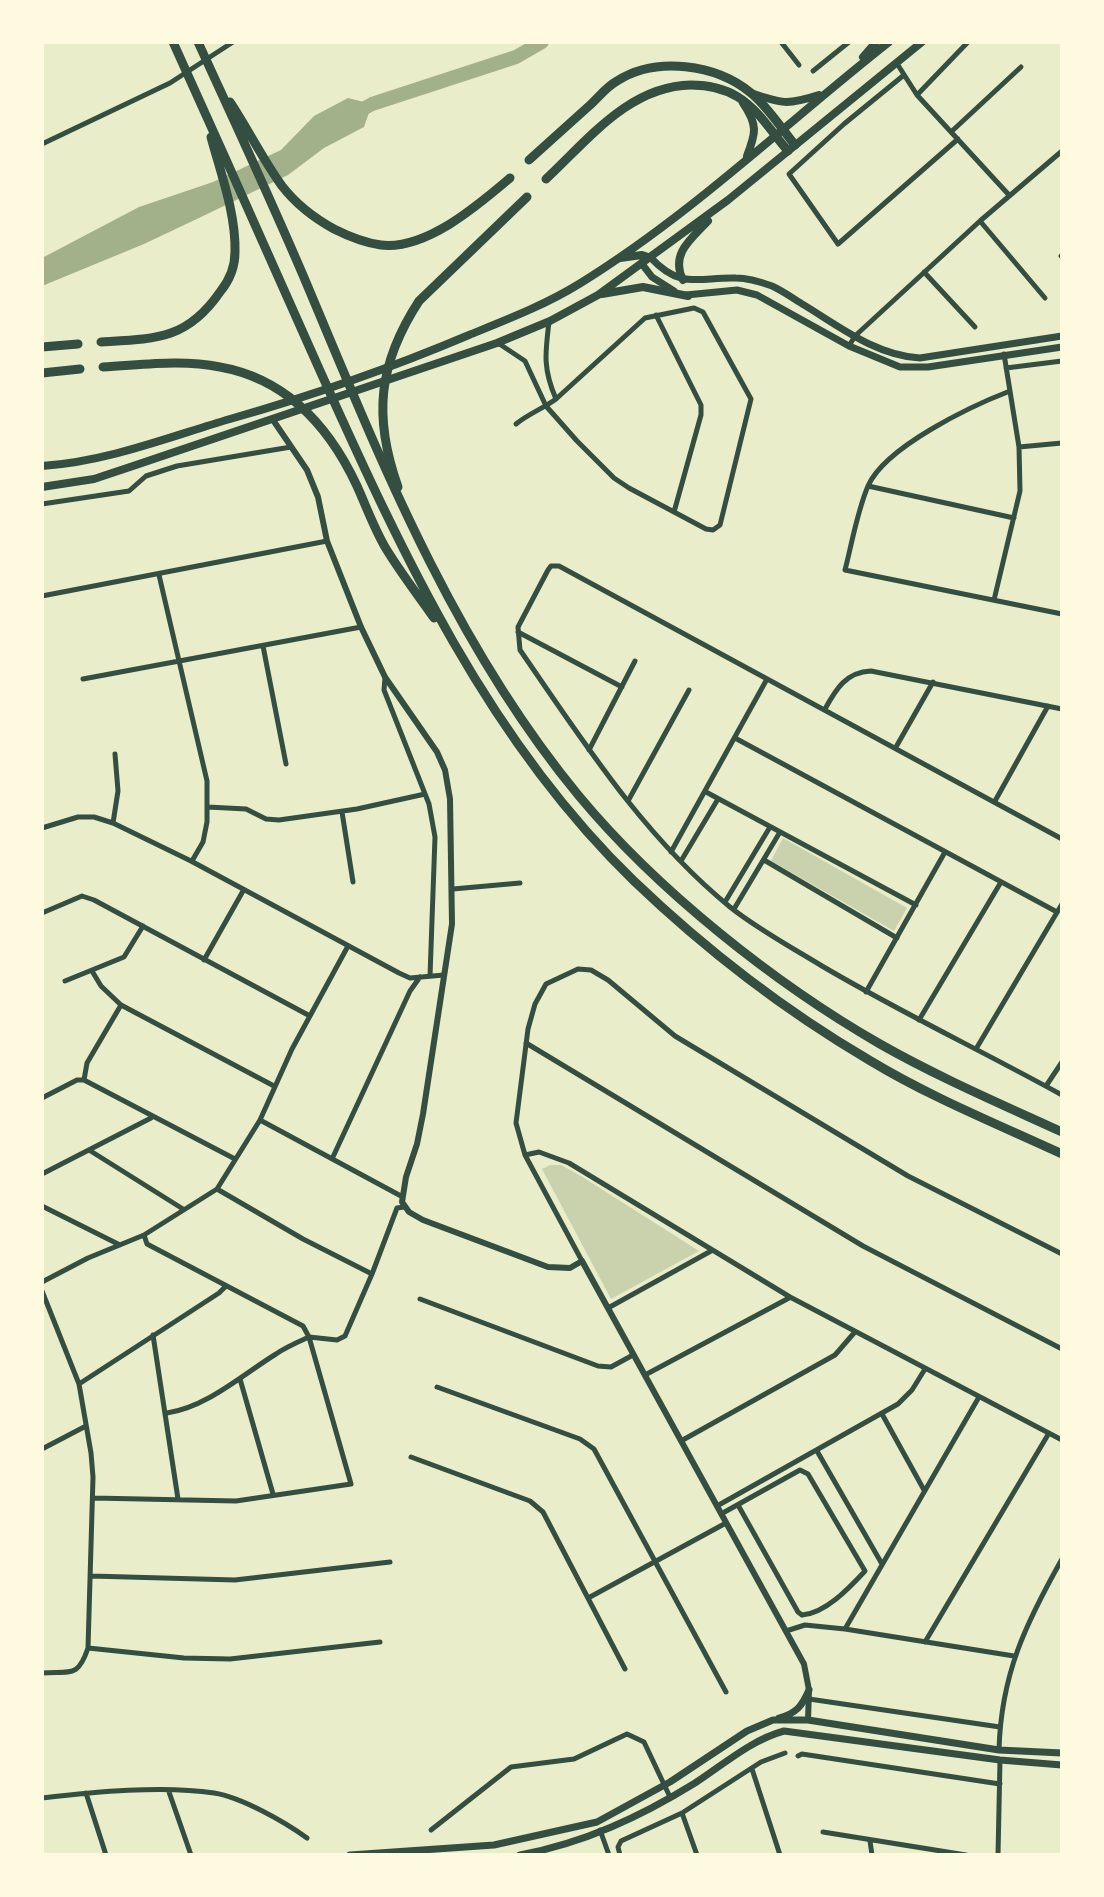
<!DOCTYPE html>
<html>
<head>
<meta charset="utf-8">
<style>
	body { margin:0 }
	#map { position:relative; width:1104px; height:1897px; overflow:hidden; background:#e9edc9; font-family:Helvetica,sans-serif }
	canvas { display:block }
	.frame { position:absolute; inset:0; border:44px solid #fefae0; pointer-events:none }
</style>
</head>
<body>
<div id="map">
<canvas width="1104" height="1897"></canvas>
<div class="frame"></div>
</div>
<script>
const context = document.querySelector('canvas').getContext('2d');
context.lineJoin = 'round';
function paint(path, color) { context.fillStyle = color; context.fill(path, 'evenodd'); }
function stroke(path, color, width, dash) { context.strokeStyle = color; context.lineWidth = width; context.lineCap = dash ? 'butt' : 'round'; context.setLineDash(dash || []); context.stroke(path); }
paint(new Path2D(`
	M783,838L907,908L894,931L771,861Z
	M550,1165H561L581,1176L699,1251L611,1299L542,1169Z`), '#cad2ad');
paint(new Path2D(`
	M348,98L372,104L364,127L324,148L288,175L201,217L144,244L42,286V258L139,207L213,182L281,150L314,116Z`), '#a3b18a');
stroke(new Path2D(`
	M356,113L372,104L516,57L542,42`), '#a3b18a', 14);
stroke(new Path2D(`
	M781,42L799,65
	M896,62L917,95L1009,195
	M813,71L849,42
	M904,75L844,124L789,174L838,244L958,139
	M917,95L968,42
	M951,132L1021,67
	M42,144L170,83L233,42
	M980,221L1045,298
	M1061,256L1062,255
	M924,272L975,327
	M656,315L701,405V415L674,512
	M549,322C545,354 543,369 556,399
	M498,343L525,361L546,406L577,441L614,478L629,488L706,529L713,530L720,525L751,399L703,312L694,308L645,318L556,399C544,408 528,414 516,424
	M849,346L855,336L980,221L1062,151
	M1006,368L1062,361
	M1010,391C971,406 885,447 868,486C857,512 852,543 845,570L1062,614
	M1019,447L1062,443
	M868,486L1014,518
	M42,504L129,491L146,476L177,466L291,447
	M159,575L207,781V822L203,842L192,861
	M42,596L327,541
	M994,600L1020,491L1019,447L1004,354
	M518,632L622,687
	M263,646L286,764
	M385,678L384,690L429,804L435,837L430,976
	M83,679L361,627
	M825,709C836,689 846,672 871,671L1062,709
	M735,738L1057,912
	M896,747L933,682
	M589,750L635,661
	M706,792L916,905
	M628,801L689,690
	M995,801L1048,706
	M208,807L246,809L266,819L279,820L357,809L425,794
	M342,812L353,882
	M113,823L118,791L115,754
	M42,828L78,817H94L113,823L191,861L399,973L410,978L444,975
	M1062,839L559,566H551L548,570L518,627L520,650C583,741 643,836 730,907C759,930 791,947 822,966C900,1012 982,1051 1062,1095
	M671,852L767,679
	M764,860L897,938
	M681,861L718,799
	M453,889L520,883
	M725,902L770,827
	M734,909L780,832
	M42,913L82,896L94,900L310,1016
	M204,960L243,891
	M92,971L101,986L121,1005L274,1086
	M65,981L124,957L143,926
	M866,992L945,852
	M919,1020L1001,882
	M526,1043L863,1246L1062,1349
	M976,1049L1062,904
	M84,1080L87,1063L121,1005
	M1046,1086L1062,1062
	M42,1098L77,1080H84L235,1159
	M260,1120L401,1196
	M89,1150L183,1209
	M525,1155L539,1152L569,1163L790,1297L1062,1440
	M332,1159L410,991L420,977
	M42,1174L151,1118
	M217,1189L303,1239L372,1274
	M42,1206L120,1245
	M582,1261L525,1155L516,1123L528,1029L535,1004L546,984L578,969L591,970L608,980L675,1036L908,1176L1062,1254
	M42,1282L88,1258L144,1235L217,1189L260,1120L292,1049L348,946
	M42,1291L79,1384L91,1453L93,1477L88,1648C78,1678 71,1671 42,1673
	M420,1299L598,1366L611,1367L633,1355
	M608,1308L711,1251
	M153,1335L178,1499
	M309,1337L337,1340L345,1336L372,1274L397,1208L404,1207
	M645,1375L789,1298
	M240,1379L273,1494
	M79,1384L219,1293L225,1287
	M437,1387L580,1439L594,1449L726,1692
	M167,1413C207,1407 242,1375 276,1354C286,1347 298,1342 309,1337
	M882,1414L924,1490
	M681,1441L835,1355L854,1333
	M42,1449L86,1426
	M817,1451L882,1564
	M411,1457L530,1501L543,1512L625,1669
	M93,1498L236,1501L351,1484L309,1337L303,1326L147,1244L144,1235
	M738,1505L798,1612L802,1615
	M717,1506L898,1404L912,1390L925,1369
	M721,1514L800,1470L808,1474L865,1571C849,1588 826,1613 802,1615
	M91,1576L235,1580L390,1562
	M590,1597L726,1523
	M845,1629L979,1397
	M786,1631L805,1625L845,1629L1014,1656
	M925,1642L1049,1433
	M88,1648L184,1658L230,1659L380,1642
	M809,1699L1000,1727
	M999,1750C1001,1674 1026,1623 1062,1559
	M798,1756L802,1754L1000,1784
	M752,1769L780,1855
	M169,1792L191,1855
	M86,1793L106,1855
	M42,1798C94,1792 162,1785 214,1793C241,1797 285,1822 307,1838
	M682,1813L697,1855
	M431,1830L511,1767L574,1759L627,1734L644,1742L670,1797
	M600,1830L609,1855
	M823,1832L966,1855
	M870,1841L872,1855
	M620,1855L618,1847L621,1841L682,1813L761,1762L785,1753
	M998,1855L1000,1760`), '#344e41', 5);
stroke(new Path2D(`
	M273,420L307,470L318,497L327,541L361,627L385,677L437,752L445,770L450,799L452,924L423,1114L417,1144L406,1177L402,1202L409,1212L423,1220L548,1267L570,1268L582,1261L804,1664L809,1690L808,1720`), '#344e41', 6);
stroke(new Path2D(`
	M651,258C681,290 699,277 736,278C748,278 761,282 772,286C783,291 794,299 804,305C840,327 877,356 920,358L1062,336
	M642,264L652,277L674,291
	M686,295L737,290L757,295L849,346L900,367H928L1062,347
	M779,1718C797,1713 802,1706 809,1690
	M350,1855L494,1845L597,1822L670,1782L747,1731L773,1720H808L999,1750L1062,1753
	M520,1855C584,1843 640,1817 695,1783C724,1764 751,1740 784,1731L1000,1760L1062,1765`), '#344e41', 7);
stroke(new Path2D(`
	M863,57L876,42
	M751,93C782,104 788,105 819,95
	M743,103C758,125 756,133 747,156
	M620,258L642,255L651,258
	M683,280C670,254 691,239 708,221
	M602,294L643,287L688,296
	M42,466C106,462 169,437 230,419C311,396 391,368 469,335C506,320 545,305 579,284C691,215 786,123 889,42
	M42,487L94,479L133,466L497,343L550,321L598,295L728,200L922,42`), '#344e41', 8);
stroke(new Path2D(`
	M173,42C223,152 272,263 321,373C403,555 488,740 634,881C705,949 784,1010 869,1060C930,1097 997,1124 1062,1154
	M198,42C235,123 273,204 308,287C382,464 455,646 579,796C657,890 774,983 880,1044C938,1077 1001,1104 1062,1132
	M230,102C248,129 263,160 282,186C296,204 314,218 334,229C348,236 365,243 381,245C426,250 477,206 510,178
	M529,160C549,142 569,124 589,106C598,98 606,87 617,81C656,56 716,64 751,93C768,107 781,128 795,145
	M546,179C588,140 629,86 691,85C707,85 725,89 738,97C760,111 772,133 788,151
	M101,342C155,339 187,340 220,292C229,281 235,267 235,252C236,214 221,174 211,137
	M42,347L78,344
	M103,367C142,365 181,359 220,367C287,379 329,426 357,486C366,506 374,528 385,547C400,572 418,595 434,618
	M42,373L80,369
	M398,487C373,417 378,364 419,301L527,197`), '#344e41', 9);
</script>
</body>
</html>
